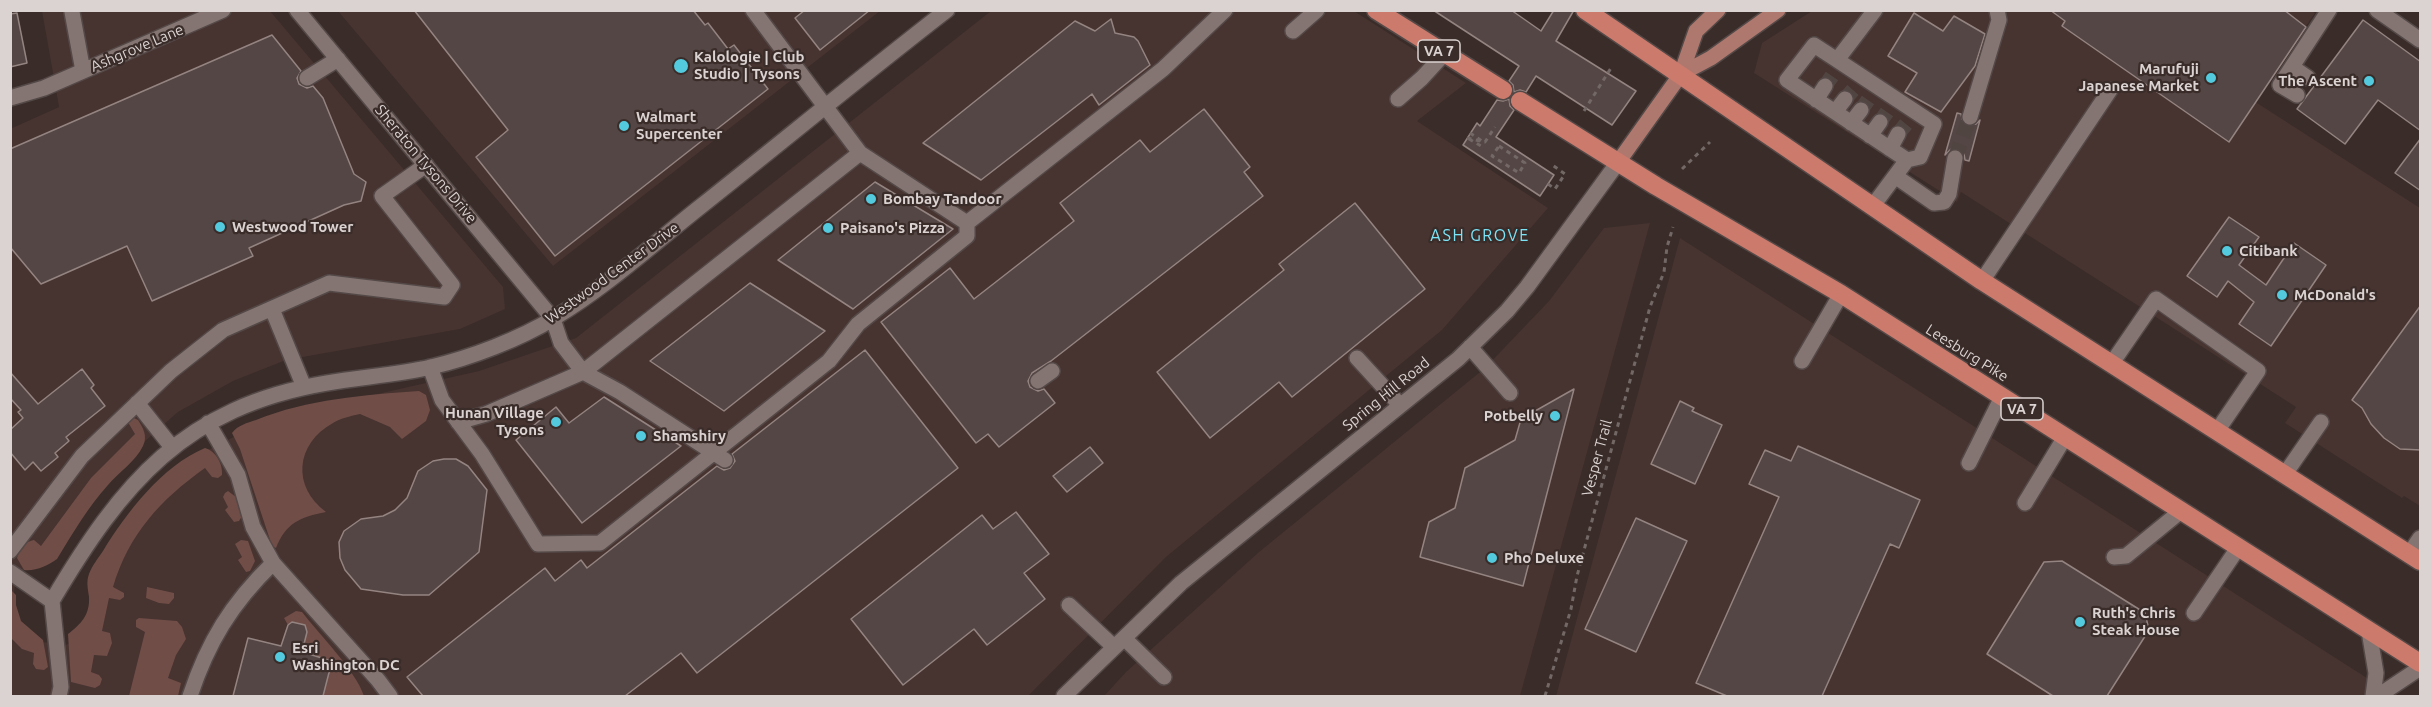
<!DOCTYPE html>
<html>
<head>
<meta charset="utf-8">
<style>
	body { margin:0 }
	#map { position:relative; width:2431px; height:707px; overflow:hidden; background:#392c29; font-family:Ubuntu,sans-serif }
	canvas { display:block }
	.frame { position:absolute; inset:0; border:12px solid #dbd3d1; pointer-events:none }
</style>
</head>
<body>
<div id="map">
<canvas width="2431" height="707"></canvas>
<div class="frame"></div>
</div>
<script>
const context = document.querySelector('canvas').getContext('2d');
context.lineJoin = 'round';
function paint(path, color) { context.fillStyle = color; context.fill(path, 'evenodd'); }
function stroke(path, color, width, dash) { context.strokeStyle = color; context.lineWidth = width; context.lineCap = dash ? 'butt' : 'round'; context.setLineDash(dash || []); context.stroke(path); }
function label(font, color, halo, rows, align = 'center') {
  context.font = font + ' Ubuntu,sans-serif'; context.lineWidth = 4.5; context.setLineDash([]); context.textBaseline = 'middle'; context.strokeStyle = halo; context.fillStyle = color; for (const [text, x, y, turn = 0] of rows) {
    context.save(); context.translate(x, y); context.rotate((+turn || 0) * Math.PI / 180); context.textAlign = isNaN(turn) ? turn : align; if (halo) context.strokeText(text, 0, 0); context.fillText(text, 0, 0); context.restore();
  }
}
paint(new Path2D(`
	M42,11H270L503,287L505,309L460,329L286,360L233,381L178,412L109,473L56,549L17,574L11,611L35,641L66,645L91,631L110,556L206,451L271,418L479,371L576,338L991,11H1354L1466,83L1417,121L1548,208L1442,330L1166,557L1028,696H11L10,129L59,107Z
	M338,11H880L553,266Z
	M1812,11H2312L2315,13L2254,101L2420,208V506L2404,496L2402,498L2285,423L2296,407L1961,192L1957,202L1754,73L1762,43Z
	M1650,223L1520,696H1104L1126,672L1259,552L1485,368L1549,301L1604,228Z
	M1680,238L2395,696H1556Z`), '#473330');
paint(new Path2D(`
	M419,391L426,395L430,410L426,421L402,439L390,427L360,414C351,416 341,418 333,423C295,444 292,487 326,512C300,517 286,523 276,548L272,546L240,449L232,433C238,425 247,423 256,420C308,399 364,395 419,391Z
	M134,418L138,420C143,428 148,436 143,446C136,461 118,473 108,485C88,507 73,533 57,559C49,565 34,572 24,570L17,558C19,550 26,541 34,540L41,546L91,478L135,434L129,424V419Z
	M205,448C216,451 223,464 222,475L218,478L212,477L205,468C160,500 129,534 113,587L124,593V597L120,600L109,598L102,631L110,633L112,643L107,656L94,655L91,672L99,675L102,679L100,685L95,688L71,682L68,634C81,624 90,615 89,597C88,589 86,582 89,574C92,566 98,558 103,551C127,512 162,466 205,448Z
	M228,491L236,497L242,516L239,521L234,522L225,510L228,507L223,497L225,493Z
	M241,540L248,541L255,561L250,571L246,572L238,560L242,557L235,544Z
	M147,587L174,593V598L169,604L159,603L146,598Z
	M10,589L16,595V605L21,621L43,640L48,667L44,670L36,669L33,664L34,653L22,649L11,638Z
	M296,611L302,612C319,634 356,671 364,696H323L332,661L302,652L305,625L293,622L288,625L284,618Z
	M139,618L177,621L182,627L186,639L176,655L168,678L181,683L178,696H129L145,632L136,627V620Z`), '#704d47');
const building = new Path2D(`
	M414,10H693L705,25L708,23L728,49L734,45L768,89L555,256L476,157L508,130Z
	M805,10H870L820,50L795,18Z
	M1433,10H1511L1541,31L1554,10H1574L1556,41L1636,91L1612,125L1536,76L1526,92L1520,90L1514,92L1513,85L1509,81L1519,66Z
	M2050,10H2284L2306,27L2229,142L2062,26L2065,21Z
	M17,13L27,63L10,67V14Z
	M1914,13L1943,31L1954,16L1985,34L1975,66L1941,112L1905,92L1917,73L1888,56Z
	M1111,19L1115,33L1134,37L1138,41L1150,65L1099,105L1092,94L981,180L923,143L1075,21L1095,31Z
	M2363,20L2421,62V131L2378,100L2345,144L2297,109Z
	M272,35L301,71L297,78L299,84L307,88L313,86L323,98L354,174L366,182L361,201L344,205L249,248L253,256L152,301L127,246L41,284L10,247V149Z
	M1509,99L1510,106L1514,110L1496,137L1554,175L1540,196L1463,145L1477,123L1480,126L1497,100L1503,101Z
	M1204,109L1250,167L1244,172L1263,196L1051,361L1032,373L1028,381L1030,387L1038,391L1044,389L1055,403L999,447L988,434L976,443L881,322L950,268L974,299L1074,221L1060,203L1140,140L1150,152Z
	M1957,113L1961,114L1963,123L1968,126L1976,124L1980,120L1969,161L1965,160L1964,154L1957,149H1951L1945,155Z
	M2421,138V191L2395,173Z
	M875,182L953,229L853,309L778,260Z
	M1355,203L1425,289L1292,397L1279,382L1210,438L1157,372L1284,270L1279,264Z
	M2229,217L2259,237L2239,265L2266,285L2294,243L2326,265L2271,346L2239,324L2254,302L2228,281L2217,297L2187,276Z
	M750,283L825,331L724,411L650,361Z
	M2421,305V450L2400,449L2384,438L2371,424L2362,408L2352,400Z
	M865,350L958,468L697,673L681,653L625,696H423L407,677L545,568L555,581L581,560L587,568L717,466L724,470L730,468L735,461L732,454Z
	M82,369L94,385L91,388L105,406L66,437L69,441L55,453L58,457L41,471L33,462L25,470L10,452V430L23,418L18,412L21,410L10,398V372L38,404Z
	M1574,389L1523,586L1420,557L1429,522L1455,508L1465,468L1515,440L1521,419Z
	M604,397L681,446L582,523L516,440L556,407L569,423Z
	M1680,401L1694,408L1692,411L1722,425L1695,484L1651,464Z
	M1798,446L1920,500L1899,548L1890,544L1822,696H1727L1696,683L1779,497L1749,484L1765,450L1791,461Z
	M1090,447L1103,463L1067,492L1053,476Z
	M444,459H456L468,466L487,490L479,552L429,595H403L361,589L345,570L340,558L339,542L344,531L361,519L383,516L395,510L407,498L418,471L433,461Z
	M1016,512L1049,554L1024,573L1045,599L987,645L974,629L903,685L851,619L982,515L993,529Z
	M1636,518L1687,541L1636,652L1585,629Z
	M2062,561L2145,613L2149,630L2107,696H2053L1987,654L2044,562Z
	M292,622L305,625L307,632L302,652L332,661L323,696H233L248,638L281,646L288,625Z`);
paint(building, '#544644');
stroke(building, '#948481', 1.5);
stroke(new Path2D(`
	M1825,86L1832,76
	M1845,99L1853,90
	M1861,110L1868,100
	M1880,122L1887,112
	M1898,134L1906,124
	M1955,158L1970,117`), '#514542', 15, [15, 8]);
const minor = new Path2D(`
	M297,10L553,319L561,343L583,372L620,392L725,460
	M753,10L860,153L967,223
	M2377,10L2420,40
	M72,12L83,71
	M1293,31L1317,10
	M1837,60L1934,124L1920,157L1907,160
	M2292,67L2308,78
	M307,78L338,59
	M2297,95L2280,85L2329,10
	M10,98L44,88L223,10
	M1398,99L1422,78L1444,54
	M1816,100L1825,86
	M1835,112L1845,99
	M1970,117L1999,20L1997,10
	M1851,123L1861,110
	M1870,136L1880,122
	M1890,149L1898,134
	M1895,176L1934,203L1944,202L1949,194L1955,158
	M1872,207L1907,160L1787,80L1814,45L1837,60L1875,10
	M967,223L1163,69L1225,10
	M1982,281L2110,90
	M272,309L304,387
	M1470,347L1510,393
	M1357,358L1400,405
	M1802,361L1841,294
	M2112,363L2156,299L2258,371L2217,431
	M430,367L442,400L482,454L538,544L600,543L829,361L858,324L967,236V223
	M1038,381L1052,371
	M137,403L171,446
	M458,422L486,414L583,372L860,153
	M208,423L238,475L253,527L273,563L378,680L390,696
	M1969,463L2002,397
	M2285,474L2321,422
	M2025,503L2065,437
	M10,551L82,456L171,371L223,330L329,283L444,297L452,285L382,196L426,165
	M2409,554L2420,538
	M2114,557L2126,556L2181,511
	M10,572L52,601
	M52,601C122,483 184,407 327,383C361,377 397,375 431,367C470,358 520,339 554,318C606,287 652,245 700,207C782,142 863,75 947,10
	M52,601L61,687L59,696
	M1069,605L1114,647
	M2194,613L2238,548
	M2369,631L2376,673L2373,696
	M1124,638L1164,677
	M190,696C208,642 231,604 273,563
	M1064,696L1181,583L1458,359L1507,311L1527,287L1619,161
	M2378,696L2420,668`);
const major = new Path2D(`
	M1681,74L1711,58L1778,10
	M1619,161L1681,74L1696,31L1718,10`);
const highway = new Path2D(`
	M1376,10L1503,90
	M1585,10L1982,281L2420,561
	M1520,101L1656,186L1841,294L2420,663`);
stroke(minor, '#544947', 18);
stroke(major, '#544947', 18);
stroke(highway, '#544947', 21);
stroke(new Path2D(`
	M1584,111L1611,68
	M1470,133L1482,141
	M1467,138L1485,142L1495,127
	M1469,139L1481,146L1482,143
	M1499,146L1525,163L1519,173L1492,156Z
	M1682,169L1710,142
	M1548,184L1555,189L1565,174L1551,164
	M1545,696L1571,609L1577,576L1650,307L1664,272L1667,247L1673,227`), '#736865', 3, [4.5, 4.5]);
stroke(minor, '#847572', 15);
stroke(major, '#af786e', 15);
stroke(highway, '#cb7a6c', 18);
for (const [x, y, r, color] of [
	[681,66,8,"#54cade"],
	[2211,78,6,"#54cade"],
	[2369,81,6,"#54cade"],
	[624,126,6,"#54cade"],
	[871,199,6,"#54cade"],
	[220,227,6,"#54cade"],
	[828,228,6,"#54cade"],
	[2227,251,6,"#54cade"],
	[2282,295,6,"#54cade"],
	[1555,416,6,"#54cade"],
	[556,422,6,"#54cade"],
	[641,436,6,"#54cade"],
	[1492,558,6,"#54cade"],
	[2080,622,6,"#54cade"],
	[280,657,6,"#54cade"]
]) { const dot = new Path2D(); dot.arc(x, y, r, 0, 2 * Math.PI); context.fillStyle = color; context.fill(dot); stroke(dot, '#392c29', 2); }
for (const [x, y, w] of [
	[1439,51,42],
	[2022,409,42]
]) { const box = new Path2D(); box.roundRect(x - w / 2, y - 11, w, 22, 4.5); context.fillStyle = '#392c29'; context.fill(box); stroke(box, '#dbd3d1', 1.5); }
label('bold 14px', '#dbd3d1', null, [
	["VA 7",1439,51],
	["VA 7",2022,409]
]);
label('15px', '#dbd3d1', '#392c29', [
	["Ashgrove Lane",137,48,-23],
	["Sheraton Tysons Drive",426,164,50],
	["Westwood Center Drive",612,273,-36],
	["Leesburg Pike",1967,353,32],
	["Spring Hill Road",1386,394,-39],
	["Vesper Trail",1597,458,-75]
]);
label('bold 15px', '#dbd3d1', '#392c29', [
	["Kalologie | Club",694,57],
	["Studio | Tysons",694,74],
	["Marufuji",2199,69,"right"],
	["Japanese Market",2199,86,"right"],
	["The Ascent",2357,81,"right"],
	["Walmart",636,117],
	["Supercenter",636,134],
	["Bombay Tandoor",883,199],
	["Westwood Tower",232,227],
	["Paisano's Pizza",840,228],
	["Citibank",2239,251],
	["McDonald's",2294,295],
	["Hunan Village",544,413,"right"],
	["Tysons",544,430,"right"],
	["Potbelly",1543,416,"right"],
	["Shamshiry",653,436],
	["Pho Deluxe",1504,558],
	["Ruth's Chris",2092,613],
	["Steak House",2092,630],
	["Esri",292,648],
	["Washington DC",292,665]
], 'left');
context.letterSpacing = '1.5px';
label('16px', '#7ce4f7', '#392c29', [
	["ASH GROVE",1480,236]
]);
context.letterSpacing = '0px';
</script>
</body>
</html>
